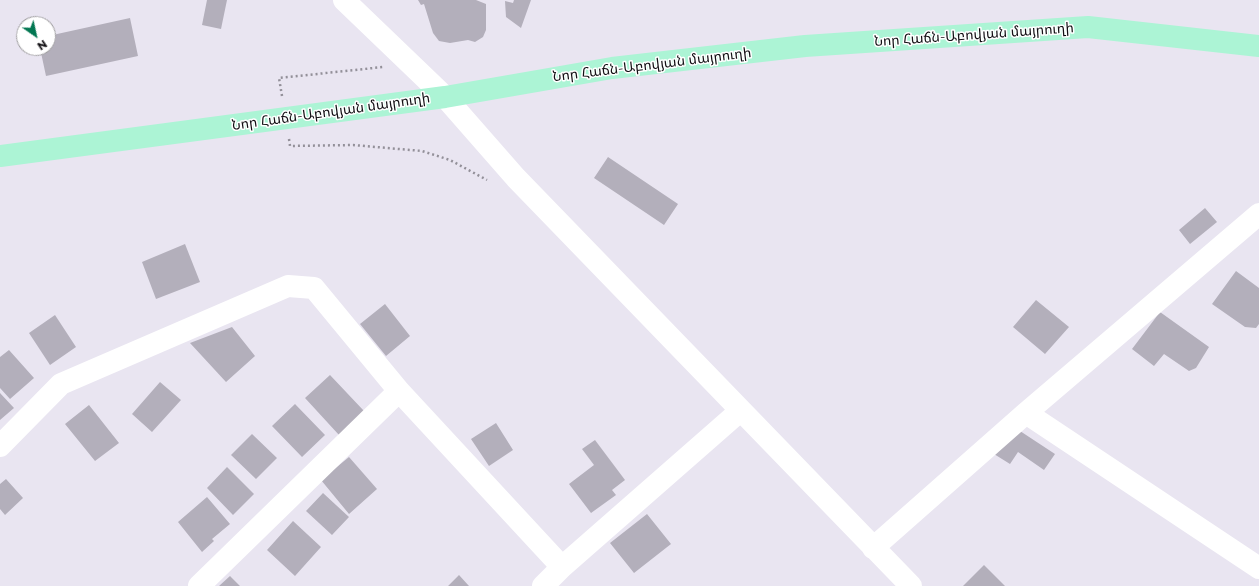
<!DOCTYPE html>
<html>
<head>
<meta charset="utf-8">
<style>
	body { margin:0 }
	#map { position:relative; width:1259px; height:586px; overflow:hidden; background:#e9e5f1; font-family:Montserrat,sans-serif }
	canvas { display:block }
	.north { position:absolute; left:16px; top:16px; width:40px; height:40px; box-sizing:border-box; background:#fff; border:1px solid #a09fa1; border-radius:50%; rotate:146deg; font-size:11px; font-weight:700; line-height:16px; text-align:center; color:#121014 }
	.north::after { content:''; display:block; margin:auto; width:14px; height:18px; background:#037752; clip-path:polygon(50% 0,100% 100%,50% 72%,0 100%) }
</style>
</head>
<body>
<div id="map">
<canvas width="1259" height="586"></canvas>
<div class="north">N</div>
</div>
<script>
const context = document.querySelector('canvas').getContext('2d');
context.lineJoin = 'round';
function paint(path, color) { context.fillStyle = color; context.fill(path, 'evenodd'); }
function stroke(path, color, width, dash) { context.strokeStyle = color; context.lineWidth = width; context.lineCap = dash ? 'butt' : 'round'; context.setLineDash(dash || []); context.stroke(path); }
function label(font, color, halo, rows, align = 'center') {
  context.font = font + ' Montserrat,"Noto Sans Armenian",sans-serif'; context.lineWidth = 3; context.setLineDash([]); context.textBaseline = 'middle'; context.strokeStyle = halo; context.fillStyle = color; for (const [text, x, y, turn = 0] of rows) {
    context.save(); context.translate(x, y); context.rotate((+turn || 0) * Math.PI / 180); context.textAlign = isNaN(turn) ? turn : align; if (halo) context.strokeText(text, 0, 0); context.fillText(text, 0, 0); context.restore();
  }
}
paint(new Path2D(`
	M207,0H227L221,29L202,25Z
	M418,0H476L486,4V30L483,37L475,42L468,40L450,43L439,41L433,33L424,4L421,5Z
	M514,0H531L521,28L506,17L505,1L513,3Z
	M130,18L138,56L46,76L40,48H48V36Z
	M608,157L678,204L664,225L594,178Z
	M1205,208L1217,222L1190,244L1179,230Z
	M185,244L200,282L156,299L142,262Z
	M1236,271L1259,288V324L1256,328L1245,327L1212,304Z
	M1036,300L1069,327L1045,354L1013,327Z
	M385,304L410,336L386,356L360,324Z
	M1160,312L1209,347L1196,368L1189,371L1164,354L1154,366L1132,349Z
	M55,315L76,347L50,365L29,333Z
	M232,327L255,356L226,382L190,343Z
	M9,350L34,378L10,399L0,388V357Z
	M330,375L364,411L339,435L305,398Z
	M160,382L181,400L152,432L132,414Z
	M0,393L14,408L0,420Z
	M295,404L325,435L302,457L272,426Z
	M89,405L119,443L95,461L65,424Z
	M496,423L513,450L489,466L471,439Z
	M1020,431L1055,454L1044,470L1018,452L1010,464L994,454Z
	M252,434L277,458L256,479L231,455Z
	M595,440L625,480L612,490L616,495L591,513L569,484L594,465L582,449Z
	M349,457L377,489L349,514L321,480Z
	M227,467L254,494L233,515L207,488Z
	M6,479L23,498L5,515L0,509V484Z
	M323,493L349,517L332,535L306,511Z
	M207,497L230,524L212,539L214,541L202,552L178,522Z
	M647,514L671,544L634,573L610,543Z
	M293,521L321,547L295,576L267,550Z
	M984,565L1005,586H963Z
	M459,575L469,586H448Z
	M230,576L240,586H219Z`), '#b3afbb');
stroke(new Path2D(`
	M282,96L279,78L383,67
	M289,139L290,146L353,145L422,151L450,160L487,180`), '#939099', 2.5, [2, 3]);
stroke(new Path2D(`
	M344,0L445,97L516,178L911,586
	M1026,413L1259,568
	M0,446L61,384L288,286L314,288L399,391
	M873,548L1026,413L1259,214
	M199,586L399,391L562,567L740,411
	M543,586L562,567`), '#fff', 22);
stroke(new Path2D(`
	M0,156L445,97L612,68L805,46L1088,27L1259,46`), '#acf4d5', 22);
label('14px', '#121014', '#fff', [
	["Նոր Հաճն-Աբովյան մայրուղի",974,35,-4],
	["Նոր Հաճն-Աբովյան մայրուղի",652,65,-7],
	["Նոր Հաճն-Աբովյան մայրուղի",331,112,-8]
]);
</script>
</body>
</html>
